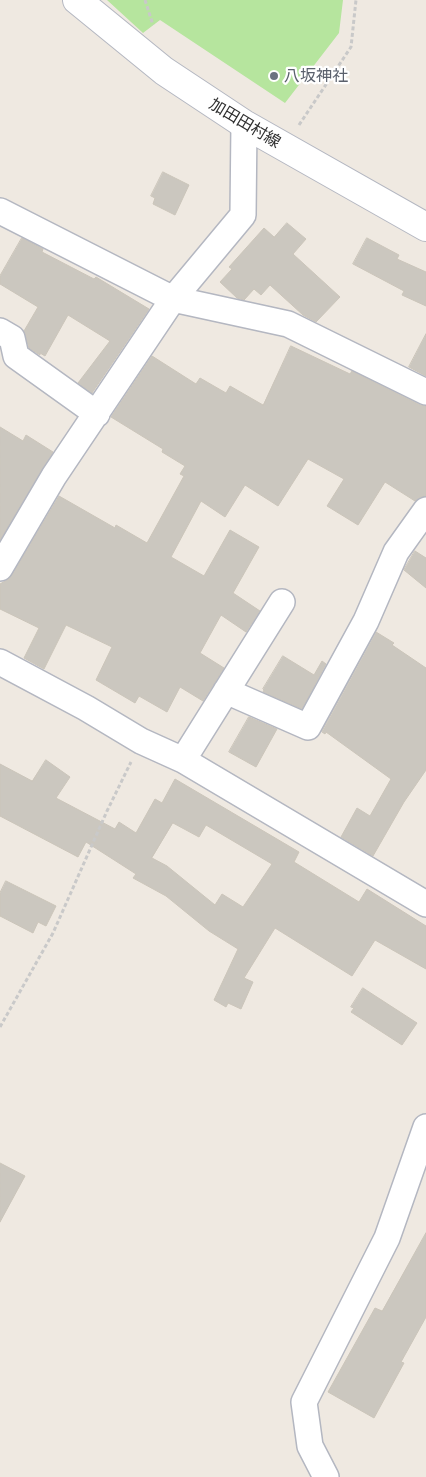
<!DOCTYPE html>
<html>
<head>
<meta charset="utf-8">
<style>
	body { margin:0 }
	canvas { display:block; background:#efe9e1 }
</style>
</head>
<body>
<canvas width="426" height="1477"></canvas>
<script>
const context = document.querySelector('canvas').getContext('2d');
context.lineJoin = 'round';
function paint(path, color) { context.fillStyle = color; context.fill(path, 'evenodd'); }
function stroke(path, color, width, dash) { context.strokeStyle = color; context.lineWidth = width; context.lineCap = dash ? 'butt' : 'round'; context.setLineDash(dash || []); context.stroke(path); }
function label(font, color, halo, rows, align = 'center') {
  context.font = font + ' Ubuntu,"Noto Sans JP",sans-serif'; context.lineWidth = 4.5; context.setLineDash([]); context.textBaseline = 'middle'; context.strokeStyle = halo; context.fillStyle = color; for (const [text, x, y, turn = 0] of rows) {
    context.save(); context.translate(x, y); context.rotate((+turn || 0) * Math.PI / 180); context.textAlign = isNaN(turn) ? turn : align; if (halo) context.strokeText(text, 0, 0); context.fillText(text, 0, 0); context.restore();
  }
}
paint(new Path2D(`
	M107,0H343L339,33L285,103L160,20L143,33Z`), '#b6e59e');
const building = new Path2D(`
	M163,172L189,185L175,215L153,204L155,198L151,196Z
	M287,223L306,239L293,254L340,297L316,322L303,315L270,285L261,295L254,289L244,300L237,298L220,282L232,269L229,267L264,228L274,237Z
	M22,238L43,249L42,252L94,279L96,277L149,309L92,393L78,383L110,341L68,315L45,356L40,353V355L29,348L24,331L38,307L0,284V276Z
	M367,238L399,255L397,259L426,272V306L402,295L404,291L353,264Z
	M426,334V376L409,367Z
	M291,346L350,374L352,371L420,405L426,406V496L420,497L415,501L385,482L358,525L327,506L344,479L308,459L278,506L245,485L225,517L201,501L171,557L204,576L230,530L259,547L233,593L260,611L246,632L221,615L200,653L224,668L203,701L180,687L167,712L139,696L135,703L96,680L112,647L66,625L44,669L24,658L39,628L0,609V584L7,580L12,575L59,496L115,528L116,525L147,543L184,476L180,474L185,466L162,452L163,449L111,417L152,356L196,384L200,378L226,393L230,386L263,405Z
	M0,427L23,441L26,435L53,452L0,540Z
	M415,551L426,558V588L404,570Z
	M376,632L394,643L392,645L426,668V770L404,802L373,856L341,837L357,808L370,816L391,779L326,732L325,734L322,732Z
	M283,656L314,675L322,661L326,664L302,709L263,692L264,690L263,689Z
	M249,717L277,729L256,767L229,752Z
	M46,760L70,777L56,798L115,829L119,822L136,833L155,799L162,803L175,779L299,852L294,862L359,902L367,889L426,926V969L375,940L352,976L275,928L244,978L253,982L241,1009L228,1003L226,1007L214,1000L238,949L209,931L166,896L133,878L136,874L86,842L78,857L0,816V764L32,781ZM173,823L199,837L206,825L272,864L243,907L222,894L215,905L167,866L152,858Z
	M6,881L56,906L46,926L38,922L33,933L0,916V893Z
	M363,988L417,1023L402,1045L351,1012L354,1008L351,1007Z
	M0,1163L25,1176L0,1222Z
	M426,1233V1317L401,1362L404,1363L374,1418L328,1392L375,1308L382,1311Z`);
paint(building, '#cbc7bf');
stroke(building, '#cbc5ba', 1);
const minor = new Path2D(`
	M0,211L173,299L288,324L426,392
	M0,331L12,338L16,356L97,414
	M0,568L54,476L173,299L243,215L244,124
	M0,662L86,708L141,741L183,760L426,904
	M226,691L308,727L366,621L396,552L426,510
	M183,760L282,602
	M326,1477L310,1446L304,1402L387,1238L426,1127`);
const secondary = new Path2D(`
	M77,0L164,71L244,124L426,227`);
stroke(minor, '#b4b7c1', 28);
stroke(secondary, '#b4b7c1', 30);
stroke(new Path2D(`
	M145,0L153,25
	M299,125L351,47L356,0
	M0,1027L53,933L107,811L131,762`), '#c9c9c9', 3, [4, 2.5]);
stroke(minor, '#fff', 25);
stroke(secondary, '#fff', 28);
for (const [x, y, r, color] of [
	[274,76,5,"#6b7280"]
]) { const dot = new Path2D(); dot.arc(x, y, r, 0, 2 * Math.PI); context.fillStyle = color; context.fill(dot); stroke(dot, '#fff', 2); }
label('16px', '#5b616d', '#fff', [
	["八坂神社",284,76]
], 'left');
label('16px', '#2e2e2e', '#fff', [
	["加田田村線",245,123,31]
]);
</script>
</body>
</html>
